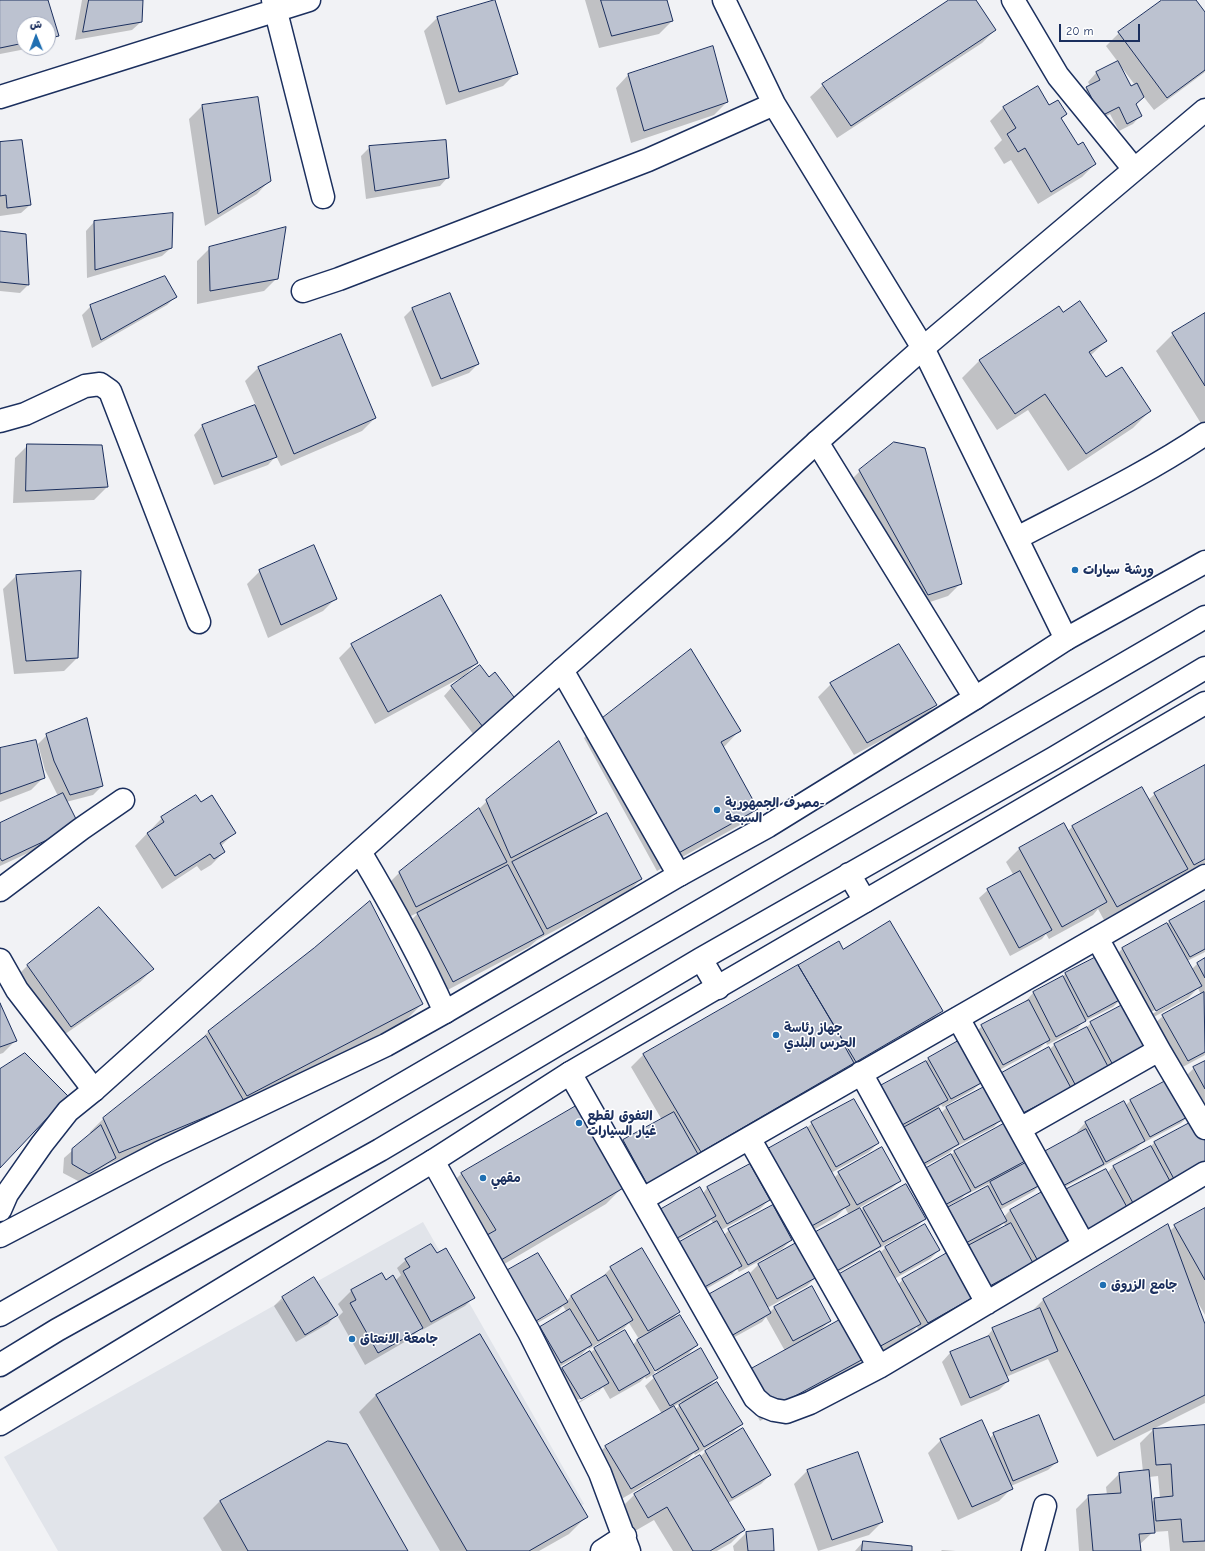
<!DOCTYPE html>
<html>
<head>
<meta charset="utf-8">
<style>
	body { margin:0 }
	#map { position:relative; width:1205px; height:1551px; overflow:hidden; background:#f1f2f5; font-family:"Comic Neue","Playpen Sans Arabic",sans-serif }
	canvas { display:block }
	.north { position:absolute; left:16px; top:16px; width:40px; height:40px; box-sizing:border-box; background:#fff; border:1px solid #a4acbf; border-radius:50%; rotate:359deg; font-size:11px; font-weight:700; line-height:16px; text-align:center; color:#1b2f5e }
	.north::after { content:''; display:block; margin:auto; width:14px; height:18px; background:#1f6fb2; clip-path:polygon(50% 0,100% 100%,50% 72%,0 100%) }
	.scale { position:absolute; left:1059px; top:24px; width:81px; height:18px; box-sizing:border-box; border:2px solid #1b2f5e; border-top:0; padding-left:5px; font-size:12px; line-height:14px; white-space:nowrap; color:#1b2f5e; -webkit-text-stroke:3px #fff; paint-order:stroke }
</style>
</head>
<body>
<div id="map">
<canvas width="1205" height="1551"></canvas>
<div class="north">ش</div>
<div class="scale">20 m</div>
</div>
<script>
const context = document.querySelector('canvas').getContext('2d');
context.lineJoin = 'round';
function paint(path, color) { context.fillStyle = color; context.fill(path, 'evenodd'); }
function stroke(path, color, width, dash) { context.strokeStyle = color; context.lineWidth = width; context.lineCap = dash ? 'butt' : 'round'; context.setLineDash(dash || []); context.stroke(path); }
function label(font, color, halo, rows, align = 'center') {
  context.font = font + ' "Comic Neue","Playpen Sans Arabic",sans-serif'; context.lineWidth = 3; context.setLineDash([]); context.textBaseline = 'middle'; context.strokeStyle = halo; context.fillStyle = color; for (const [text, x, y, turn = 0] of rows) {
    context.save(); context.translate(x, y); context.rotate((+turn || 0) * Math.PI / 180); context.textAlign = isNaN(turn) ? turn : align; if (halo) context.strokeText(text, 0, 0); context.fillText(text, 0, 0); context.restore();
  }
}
paint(new Path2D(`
	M423,1222L584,1504L500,1551H58L4,1457Z`), '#e1e4ea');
paint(new Path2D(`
	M3,0H47L58,36L48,45V24H24V48H31L0,54V1Z
	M82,0H142L141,22L132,30L75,40Z
	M585,0H666L672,21L659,34L599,48Z
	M950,0H975L995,30L982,43L837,138L810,97L823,85Z
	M1163,0H1195L1205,14V72L1154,110L1143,96L1135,104L1141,115L1133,124L1119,131L1110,114L1092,124L1078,97L1090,86L1088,82L1096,73L1118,62L1106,46L1119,33ZM1119,64L1135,85L1130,88Z
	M495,1L516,73L503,86L446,105L424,31L437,18Z
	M629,74L727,102L714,115L631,143L616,88Z
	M1037,87L1049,106L1066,114L1061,119L1078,146L1095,164L1082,177L1038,204L1011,160L1004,164L994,148L1002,140L990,121L1003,108Z
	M202,106L270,180L257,194L205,226L189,119Z
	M0,143L30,205L21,213L0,216Z
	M370,147L448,177L440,186L366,199L361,156Z
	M94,222L171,248L162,256L87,278L86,231Z
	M0,232L28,285L20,293L0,291Z
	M210,248L277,278L264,291L197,304V261Z
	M176,296L167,305L92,348L82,315L91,306Z
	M1059,307L1063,314L1106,341L1090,356L1106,379L1150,411L1133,428L1068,471L1028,410L997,430L962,378L979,361Z
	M412,309L478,364L469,373L432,387L404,317Z
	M1205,314V424L1202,425L1156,351L1173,334Z
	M340,335L375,418L362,431L281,466L276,456L268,465L214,485L194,435L202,426L256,406L245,381L258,368Z
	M28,445L107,487L94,500L13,503L15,458Z
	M860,471L961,583L948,596L915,607L847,484Z
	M260,571L336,598L323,611L268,638L247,584Z
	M80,573L77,658L64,671L14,674L3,589L16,576Z
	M441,597L477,663L464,676L375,724L339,658L352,645Z
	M489,678L516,701L474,735L444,696L452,687Z
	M831,684L936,705L923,718L854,755L818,697Z
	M601,721L739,731L723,748L757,808L740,825L657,871L584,738Z
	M47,735L102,786L93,795L66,802L69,834L0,866V824L58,796L45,770L38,744Z
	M0,749L44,777L31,790L0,802Z
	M1205,766V864L1181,878L1180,876L1173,882L1104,920L1098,909L1093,915L1049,939L1046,934L1042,939L1010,956L979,898L988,890L1014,876L1006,862L1019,849L1063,824L1067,832L1073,826L1148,800L1155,794Z
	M487,801L596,813L584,825L641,879L628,892L537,940L529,947L440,994L405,927L419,912L403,920L387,885L400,872L474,814Z
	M200,803L235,832L221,846L224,852L211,865L201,871L197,866L162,889L135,846L162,818Z
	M1205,902V952L1187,961L1192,969L1197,964L1205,959V1055L1179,1069L1154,1024L1163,1016L1201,995L1198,988L1188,998L1143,1023L1109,962L1122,949ZM1187,993V995L1152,1014L1151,1012Z
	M315,948L422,1004L405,1021L233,1111L229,1114L108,1164L80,1182L63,1173L64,1158L91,1134L90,1132L103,1119L192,1049L208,1032Z
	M843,950L941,1011L933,1019L846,1069L840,1075L638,1192L615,1150L624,1141L662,1120L631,1067L644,1054L799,966Z
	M1099,956L1122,998L1113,1007L1083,1022L1077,1029L1047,1045L1046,1042L1040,1048L994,1073L973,1035L982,1026L1025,1003V1002L1033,993L1061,979L1065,974Z
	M28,965L153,969L140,982L58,1039L15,978Z
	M0,1005L16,1040L3,1053L0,1054Z
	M1091,1023L1151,1047L1010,1123L1049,1050L1054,1045L1084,1030Z
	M929,1058L982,1082L973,1090L943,1107L941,1105L938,1108L941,1113L946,1108L985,1087L1002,1118L994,1127L954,1148L949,1153L914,1172L905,1127L893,1133L924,1063Z
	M1205,1062V1105L1201,1107L1185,1077L1194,1068Z
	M1131,1100L1190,1115L1181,1123L1141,1144L1135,1149L1052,1194L1078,1135L1077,1132L1085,1123L1124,1102L1125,1106Z
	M812,1123L878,1143L869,1152L831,1173L834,1178L839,1173L900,1181L891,1189L859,1208L861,1211L864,1208L925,1219L916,1227L825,1280L849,1215L845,1208L836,1217L794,1241L752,1165L806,1129Z
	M1155,1142L1205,1166L1078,1238L1107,1173L1113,1167L1149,1148Z
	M955,1151L1026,1159L1018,1167L1042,1183L1034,1191L1000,1210L1004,1217L1010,1210L1069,1243L978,1296L956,1257L968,1245L955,1252L985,1189L990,1183L965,1195L961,1199L934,1214L950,1156ZM1004,1223L1006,1227L994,1232Z
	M749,1165L769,1200L760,1209L721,1230L724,1235L729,1230L791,1240L782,1249L739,1272L737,1269L732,1274L692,1297L714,1224L711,1220L707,1224L663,1249L707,1188Z
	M462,1173L623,1187L606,1204L484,1276L470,1253L478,1246L445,1190Z
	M1205,1209V1315L1197,1301H1196L1205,1326V1403L1097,1457L1048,1359L1006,1377L1008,1381L999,1390L961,1406L942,1362L950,1353L985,1339L993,1329L1030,1313L1044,1299L1170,1231L1175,1226Z
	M797,1243L816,1277L807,1286L767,1308L770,1312L775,1307L830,1321L818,1332L841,1320L881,1252L885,1248L939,1250L930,1259L894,1279L898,1285L903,1279L971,1298L963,1306L919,1331L917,1327L907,1337L864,1361L863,1359L853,1370L760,1421L739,1382L785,1351L766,1317L762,1322L722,1344L749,1274L758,1265Z
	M642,1250L679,1312L670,1321L697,1345L688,1354L657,1372L639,1341H637L655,1373L646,1379L645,1377L640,1382L610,1399L603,1387L599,1391L572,1407L554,1377L563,1368L590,1353L595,1349L624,1332L633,1345L637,1340L639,1339L629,1323L623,1329L589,1349L588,1348L582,1354L552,1371L532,1337L540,1328L567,1312L563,1306L558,1311L527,1329L498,1280L566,1302L571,1296L603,1278L602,1277L611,1268ZM558,1307V1309L532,1324L531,1323ZM599,1388V1390L577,1403L576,1401Z
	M436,1254L473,1298L465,1306L422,1330L421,1328L408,1340L365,1365L338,1317L343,1312L338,1304L351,1291L385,1281H395L401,1275L397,1268L406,1260Z
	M283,1297L336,1315L328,1324L296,1342L274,1306Z
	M480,1335L586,1517L569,1534L539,1551H440L359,1412L376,1395Z
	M657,1375L717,1378L706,1389L741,1424L733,1432L695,1455L694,1453L685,1462L618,1501L593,1459L606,1446L662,1414L645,1386ZM681,1402L682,1403L675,1410L673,1407Z
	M1205,1426V1551H1170L1168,1531L1153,1532L1139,1545L1140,1551H1079L1076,1509L1089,1496L1107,1495L1106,1487L1119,1474L1143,1472L1140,1443L1153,1430ZM1158,1476L1160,1498L1155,1499L1151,1503L1149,1477Z
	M743,1430L770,1475L761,1484L728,1503L744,1530L731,1543L717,1551H673L654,1520L635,1531L621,1508L634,1495L700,1457L705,1452Z
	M994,1434L1057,1462L1048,1470L1011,1486L1012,1488L999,1501L958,1520L928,1453L941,1440L989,1439Z
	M807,1471L882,1522L869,1535L818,1551L794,1484Z
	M220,1501L406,1551H222L203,1518Z
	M746,1533L773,1551H734L733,1546Z
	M863,1542L911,1551H855Z
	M942,1550L956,1551H941Z`), '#0003');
const building = new Path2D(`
	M0,0H48L59,36L48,38V24H24V43L0,48Z
	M89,0H143L142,22L83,32Z
	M495,0L518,74L459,92L437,17Z
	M601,0H667L673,21L612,36Z
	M949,0H976L996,30L851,126L822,84Z
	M1162,0H1196L1205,12V70L1167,98L1118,32Z
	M713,46L728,102L644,131L628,74Z
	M1118,61L1131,86L1137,83L1144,97L1136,104L1142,116L1127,124L1119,107L1101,116L1086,87L1100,80L1096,72Z
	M1038,86L1049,105L1058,100L1067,114L1061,118L1078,145L1083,142L1096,164L1051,192L1025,148L1018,152L1007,134L1016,128L1003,107Z
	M258,97L271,181L218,214L202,105Z
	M22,140L31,205L7,208L6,195L0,196V142Z
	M446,140L449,178L375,191L369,146Z
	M173,213L172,248L95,270L94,221Z
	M286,227L278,279L210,291L209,247Z
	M0,231L26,234L29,285L0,282Z
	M165,276L177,297L101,340L90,305Z
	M450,293L479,364L441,379L412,308Z
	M1080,301L1107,341L1089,352L1106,377L1122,367L1151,411L1086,454L1045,394L1015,414L979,360L1059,306L1063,312Z
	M1205,313V386L1172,333Z
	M341,334L376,418L294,454L258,367Z
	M255,405L277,457L222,477L202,425Z
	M894,442L925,448L962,584L928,595L859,470Z
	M27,444L102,445L108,487L26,491Z
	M314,545L337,599L281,625L259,570Z
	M81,571L78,658L26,661L16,575Z
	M441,595L478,663L388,712L351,644Z
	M899,644L937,705L867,743L830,683Z
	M691,649L741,731L721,742L758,809L675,855L600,720Z
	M480,665L489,677L495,672L517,701L483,727L451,686Z
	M87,718L103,786L70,795L54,761L46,734Z
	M36,740L45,778L0,794V748Z
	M559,741L597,813L511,858L486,800Z
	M1205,765V859L1194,865L1154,793Z
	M1142,787L1188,869L1117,907L1072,826Z
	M63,793L79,825L2,861L0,858V823Z
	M196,795L201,802L212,795L236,833L220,843L225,852L214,859L210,854L175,876L147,833L164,822L161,817Z
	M479,808L507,862L416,907L399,872Z
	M607,813L642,879L547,929L512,862Z
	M1064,823L1107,902L1062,927L1019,848Z
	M508,865L544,934L453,982L417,913Z
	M1020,871L1052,930L1019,948L987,889Z
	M370,901L423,1004L247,1096L208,1031L314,948Z
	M1205,901V949L1190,957L1169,921Z
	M99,907L154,969L71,1027L27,965Z
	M890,921L943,1011L856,1062L798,965L839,941L843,949Z
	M1167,923L1202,986L1156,1011L1122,948Z
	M1100,955L1123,998L1088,1017L1065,973Z
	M1205,958V978L1197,963Z
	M798,965L843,1041L845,1047L854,1063L701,1152L643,1054Z
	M1063,976L1086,1021L1056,1037L1033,992Z
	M1204,992L1205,1052L1188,1061L1162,1015Z
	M1029,1000L1050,1040L1003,1065L981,1025Z
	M1128,1002L1152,1047L1114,1067L1090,1022Z
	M0,1003L17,1041L0,1047Z
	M1087,1027L1112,1074L1079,1092L1054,1044Z
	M206,1036L244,1101L119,1153L103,1118Z
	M960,1040L983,1082L951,1099L928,1058Z
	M1049,1047L1071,1088L1019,1115L998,1075Z
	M25,1053L68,1096L0,1168V1069Z
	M926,1061L948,1100L902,1125L880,1086Z
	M1205,1061V1089L1193,1067Z
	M1171,1078L1191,1115L1150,1137L1130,1100Z
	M986,1086L1004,1119L964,1140L946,1107Z
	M854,1099L879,1143L836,1167L811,1122Z
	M1124,1101L1145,1141L1106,1162L1085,1122Z
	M576,1106L625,1187L501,1260L487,1235L496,1230L461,1173Z
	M939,1108L959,1144L923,1164L903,1128Z
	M674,1112L699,1156L647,1184L623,1140Z
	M1197,1119L1205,1134V1163L1174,1179L1154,1142Z
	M1007,1122L1027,1160L975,1188L954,1151Z
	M101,1125L116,1158L89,1174L72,1164V1149Z
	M807,1127L850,1205L808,1228L764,1151Z
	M1086,1129L1104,1164L1061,1187L1042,1153Z
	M1151,1146L1171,1183L1133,1203L1113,1166Z
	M882,1147L901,1181L857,1205L838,1172Z
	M951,1154L971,1191L943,1206L923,1170Z
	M1031,1160L1044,1183L1002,1205L990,1182Z
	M750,1164L770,1200L727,1224L707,1187Z
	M1106,1169L1128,1209L1087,1230L1065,1190Z
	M906,1184L926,1219L883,1242L863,1208Z
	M988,1186L1007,1221L964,1244L945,1209Z
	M700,1187L716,1216L672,1241L656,1212Z
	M1042,1192L1070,1244L1038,1261L1010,1210Z
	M773,1205L792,1240L748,1265L728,1229Z
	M860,1208L881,1246L833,1273L812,1234Z
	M1205,1208V1280L1174,1225Z
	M717,1221L742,1266L701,1289L676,1244Z
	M1011,1223L1033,1263L986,1288L964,1248Z
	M925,1224L940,1250L900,1273L885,1247Z
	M1168,1224L1205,1324V1395L1114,1440L1043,1299Z
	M798,1242L817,1277L777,1299L758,1264Z
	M431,1244L437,1253L446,1248L475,1298L431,1322L403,1271L410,1267L405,1259Z
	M642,1248L680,1312L648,1331L610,1267Z
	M880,1251L921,1324L877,1348L836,1276Z
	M538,1253L568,1302L536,1321L506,1271Z
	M947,1253L972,1298L928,1323L902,1279Z
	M749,1272L771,1313L731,1336L708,1295Z
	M382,1273L386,1280L393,1275L423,1328L378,1353L350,1303L356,1300L351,1290Z
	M606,1275L633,1320L598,1341L571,1296Z
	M314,1277L338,1315L305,1335L282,1297Z
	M812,1286L831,1321L793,1341L774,1307Z
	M1040,1308L1058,1351L1011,1371L992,1328Z
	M570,1309L592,1345L561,1363L540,1327Z
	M680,1315L698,1345L655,1371L637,1340Z
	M845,1317L867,1357L773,1408L751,1369Z
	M625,1330L650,1373L619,1391L594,1348Z
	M480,1334L588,1517L529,1551H467L376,1395Z
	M989,1336L1009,1381L970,1398L950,1352Z
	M701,1348L718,1378L670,1406L653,1376Z
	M590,1351L609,1383L581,1399L562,1368Z
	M717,1382L743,1424L704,1447L679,1405Z
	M674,1406L699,1449L631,1489L605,1446Z
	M1039,1415L1058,1462L1013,1481L993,1433Z
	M982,1420L1013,1489L972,1507L940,1439Z
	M1205,1425V1541L1183,1542L1181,1519L1156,1521L1154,1498L1173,1496L1171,1464L1156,1465L1153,1429Z
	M743,1428L771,1475L732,1498L705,1451Z
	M328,1441L347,1444L408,1551H248L220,1501Z
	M858,1452L883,1522L832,1540L807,1470Z
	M700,1455L745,1530L710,1551H693L667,1507L648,1518L634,1494Z
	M1149,1470L1155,1533L1139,1534L1141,1551H1093L1088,1495L1121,1493L1119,1473Z
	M773,1529L774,1551H748L746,1532Z
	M863,1541L912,1546V1551H862Z`);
paint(building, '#bcc2d0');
stroke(building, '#1b2f5e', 1);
const minor = new Path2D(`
	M273,0L323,197
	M724,0L774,104L923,348L1066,639
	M1013,0L1058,76L1134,169
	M0,97L309,0
	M303,291L339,279L648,160L774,104
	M0,421L25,414L85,386L100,384L110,391L199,622
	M817,442L975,698
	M1017,538C1080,505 1146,474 1205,434
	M562,670L679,875
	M360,852C391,904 420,956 445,1012
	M0,890L81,829L123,800
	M1097,938L1159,1050L1205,1128
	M0,960L17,990L94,1090
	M958,1018L1084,1245
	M570,1073L755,1398L764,1406L774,1410L786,1412L810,1403L879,1367L1205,1173
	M861,1073L987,1303
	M1020,1129L1159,1050
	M749,1138L879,1367
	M433,1161L529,1332L600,1473L629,1551
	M643,1199L1205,876
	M602,1551L625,1536
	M1033,1551L1045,1506`);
const tertiary = new Path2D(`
	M0,1210L7,1194L42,1144L68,1111L94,1090L562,670L722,529L817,442L923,348L1205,110
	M0,1236L159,1153L386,1045L445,1012L679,875L768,826L975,698L1066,639L1205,562
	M0,1424L433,1161L570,1073L1205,703`);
const trunk = new Path2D(`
	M849,874L865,901
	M701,959L718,988
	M0,1315L360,1109L1205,617
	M0,1365L57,1330L380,1150L701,959L1054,758L1205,668`);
stroke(minor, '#1b2f5e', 25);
stroke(tertiary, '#1b2f5e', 25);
stroke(trunk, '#1b2f5e', 25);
stroke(minor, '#fff', 22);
stroke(tertiary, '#fff', 22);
stroke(trunk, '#fff', 22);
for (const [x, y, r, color] of [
	[1075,570,4,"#1f6fb2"],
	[717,810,4,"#1f6fb2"],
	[776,1035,4,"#1f6fb2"],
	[579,1123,4,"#1f6fb2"],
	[483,1178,4,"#1f6fb2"],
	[1103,1285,4,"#1f6fb2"],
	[352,1339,4,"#1f6fb2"]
]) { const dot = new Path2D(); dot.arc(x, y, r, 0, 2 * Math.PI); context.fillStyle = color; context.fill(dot); stroke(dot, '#fff', 1.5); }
label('bold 13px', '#1b2f5e', '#fff', [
	["ورشة سيارات",1083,570],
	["مصرف الجمهورية-",725,803],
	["السبعة",725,818],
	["جهاز رئاسة",784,1028],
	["الحرس البلدي",784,1043],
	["التفوق لقطع",587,1116],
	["غيار السيارات",587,1131],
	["مقهي",491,1178],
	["جامع الزروق",1111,1285],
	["جامعة الانعتاق",360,1339]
], 'left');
</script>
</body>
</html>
